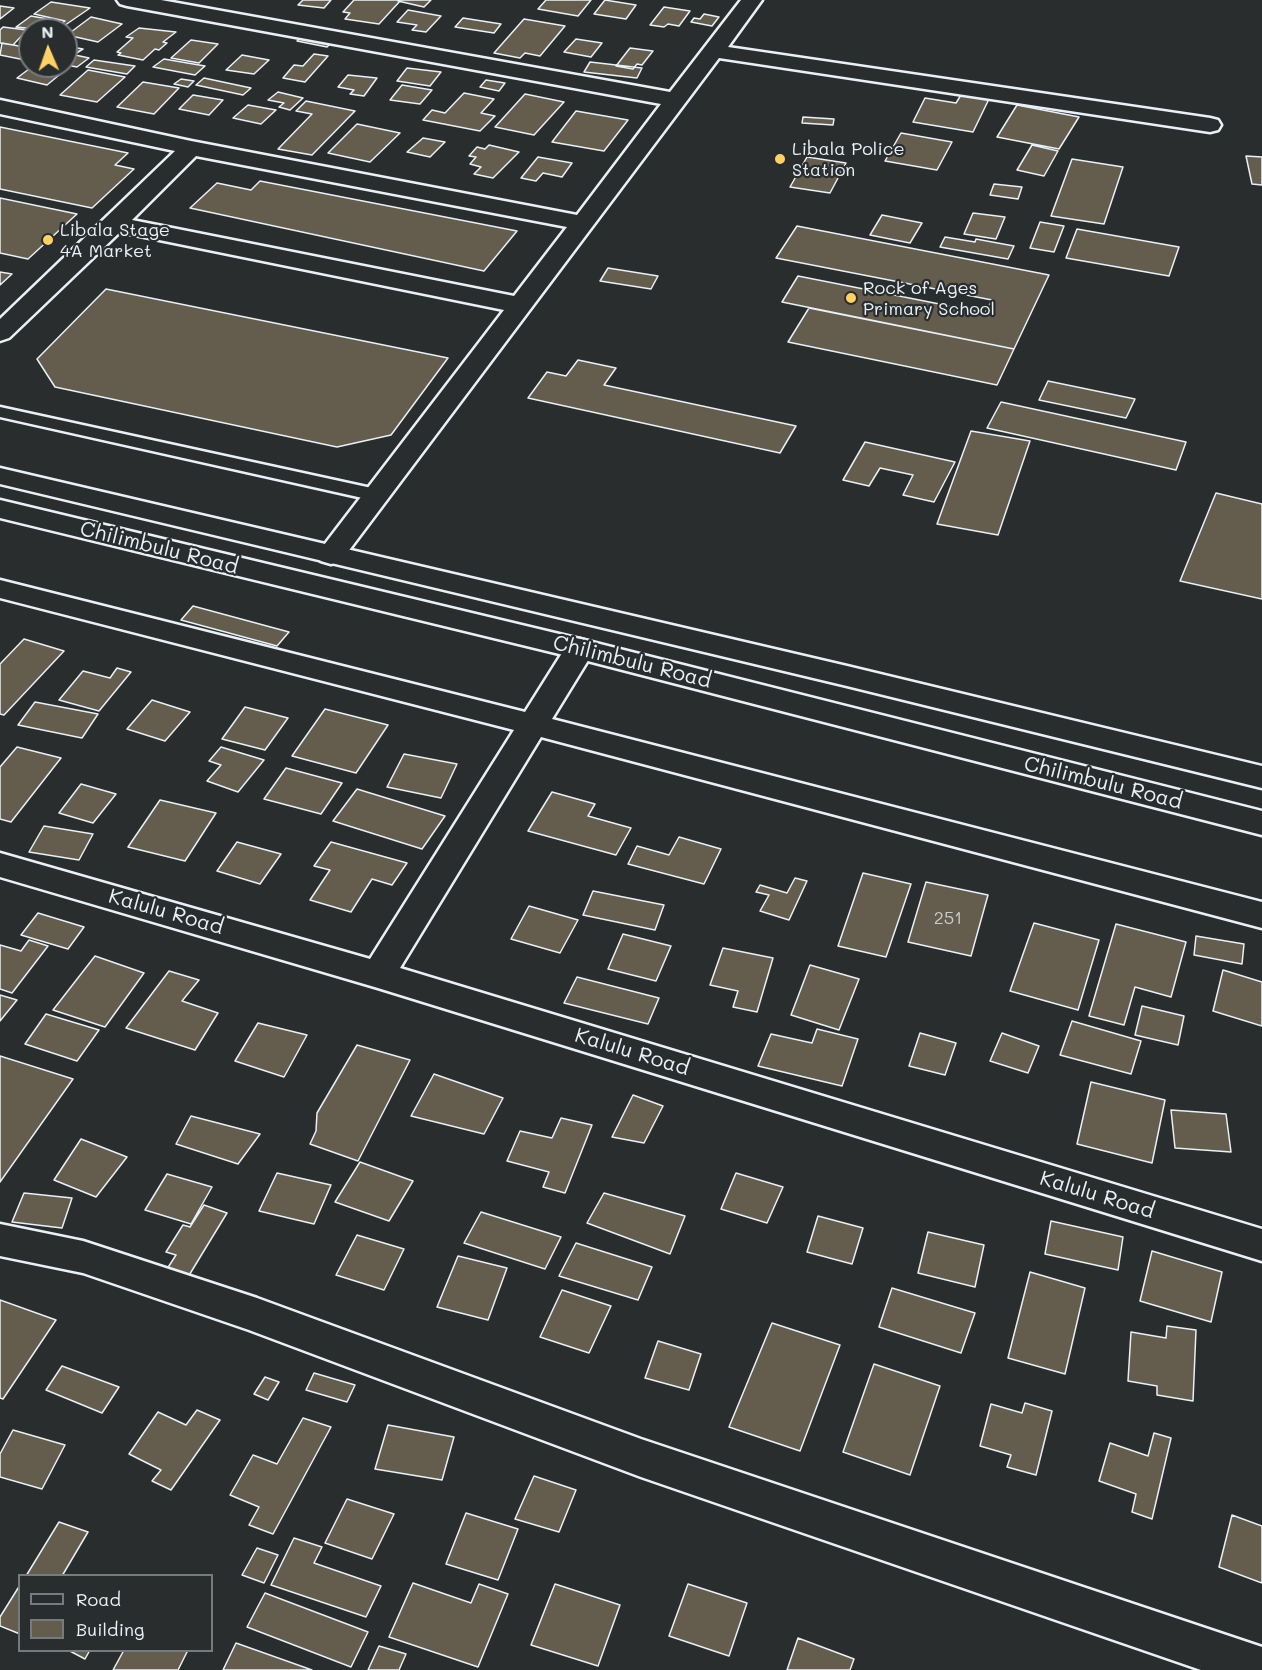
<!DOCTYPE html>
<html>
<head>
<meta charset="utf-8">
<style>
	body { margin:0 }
	#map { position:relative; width:1262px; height:1670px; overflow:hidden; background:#2a2d2e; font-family:Mali,sans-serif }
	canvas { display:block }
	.legend { position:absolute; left:18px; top:1574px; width:195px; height:78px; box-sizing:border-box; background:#2a2d2e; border:2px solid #767b7f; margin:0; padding:8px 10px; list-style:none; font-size:18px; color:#e8f1f8 }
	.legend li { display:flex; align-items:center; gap:12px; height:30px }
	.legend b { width:30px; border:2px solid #767b7f }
	.north { position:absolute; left:18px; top:18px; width:60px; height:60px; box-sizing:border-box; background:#2a2d2e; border:2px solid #767b7f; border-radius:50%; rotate:358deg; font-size:16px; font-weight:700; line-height:24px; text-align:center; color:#e8f1f8 }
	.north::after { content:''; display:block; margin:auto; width:21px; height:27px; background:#ffd166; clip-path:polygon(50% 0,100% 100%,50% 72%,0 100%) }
</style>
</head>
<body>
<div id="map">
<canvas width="1262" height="1670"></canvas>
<ul class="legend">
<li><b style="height:8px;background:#2a2d2e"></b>Road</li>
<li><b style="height:16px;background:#645c4c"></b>Building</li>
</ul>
<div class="north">N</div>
</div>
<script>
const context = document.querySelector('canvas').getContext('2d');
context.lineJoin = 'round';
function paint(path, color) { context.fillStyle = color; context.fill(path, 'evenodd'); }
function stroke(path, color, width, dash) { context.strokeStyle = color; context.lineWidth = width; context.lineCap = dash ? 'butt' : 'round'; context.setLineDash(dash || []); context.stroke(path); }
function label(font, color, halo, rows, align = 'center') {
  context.font = font + ' Mali,sans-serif'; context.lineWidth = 4.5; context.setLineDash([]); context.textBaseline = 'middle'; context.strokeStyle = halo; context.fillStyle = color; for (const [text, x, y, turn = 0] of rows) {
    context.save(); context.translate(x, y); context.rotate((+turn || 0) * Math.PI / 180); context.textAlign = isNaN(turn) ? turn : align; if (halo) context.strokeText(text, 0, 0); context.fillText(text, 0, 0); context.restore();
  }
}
const building = new Path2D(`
	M303,0H331L324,8L298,5Z
	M354,0H401L379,24L345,19L350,13L343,12Z
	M400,0H431L424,7L398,1Z
	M546,0H591L578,16L538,9Z
	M605,0L636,5L626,19L594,14Z
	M51,2L90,8L58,30H52L65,21L34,14Z
	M0,6L14,8L0,19Z
	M664,7L690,11L679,26L668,24L664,27L650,25Z
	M408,10L441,16L426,32L412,30L417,25L397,22Z
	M704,14L719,17L712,26L691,22L694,18L700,19Z
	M31,16L59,21L47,30L16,27Z
	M91,17L122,24L98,42L67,35Z
	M463,18L501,24L494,33L455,27Z
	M524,19L565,26L540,56L525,53L520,58L494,53Z
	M3,27L27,30L13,45L0,43V30Z
	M139,28L176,32L163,42L167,43L159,50L155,49L143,60L118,55L121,53L117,52L133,38L126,37Z
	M305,34L335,39L327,47L297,41Z
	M576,39L602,43L591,57L564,52Z
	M191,40L218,44L199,63L171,58Z
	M2,43L30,48V56L25,60L0,55Z
	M66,46L83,49L75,54L66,53Z
	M630,48L653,51L642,65L637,64L633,69L616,66Z
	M66,53L89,58L77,67L66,65Z
	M314,54L328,56L305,82L283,78L294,65L303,66Z
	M242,55L269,60L254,74L226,70Z
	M164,59L205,66L195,75L153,67Z
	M94,60L135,66L127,74L86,67Z
	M590,62L642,68L637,78L584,72Z
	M33,66H40L64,71L47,85L17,78Z
	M407,68L441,72L430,86L397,81Z
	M88,70L125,77L97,102L60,95Z
	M348,75L377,78L364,96L350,94L354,90L338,87Z
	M204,78L251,88L243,95L196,85Z
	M181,79L194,81L188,87L174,84Z
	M486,80L505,83L499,91L480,87Z
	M143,82L179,88L154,114L117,107Z
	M402,85L432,90L420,104L390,100Z
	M278,92L303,98L290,110L279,107L284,103L268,100Z
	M464,93L494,99L481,113L495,116L480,131L423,120L432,110L445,113Z
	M525,94L564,102L534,135L495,127Z
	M193,95L223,100L209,115L179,109Z
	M961,95L989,99L973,132L913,122L925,98L956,103Z
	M306,101L355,111L312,155L278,149L312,114L296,111Z
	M248,105L276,110L261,124L233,118Z
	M1017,105L1079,117L1059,149L997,137Z
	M576,111L628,120L604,151L552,142Z
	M803,117L834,119L833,125L802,123Z
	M357,124L400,133L370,162L328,153Z
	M0,127L128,153L115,165L134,169L92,208L0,189Z
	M901,133L952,142L937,170L885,161Z
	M423,138L445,142L430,157L407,152Z
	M489,145L519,152L493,178L474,174L481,167L470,164L476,157L469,156L477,147L485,149Z
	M1032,145L1058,151L1044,176L1017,170Z
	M1246,156L1262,157V185L1252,184Z
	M538,157L572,163L562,177L543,173L536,181L521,178Z
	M807,157L846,163L830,193L790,187Z
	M1072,159L1123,167L1104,224L1051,216Z
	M260,181L517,231L484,271L190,208L217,183L251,190Z
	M994,184L1022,187L1018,199L990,195Z
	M0,198L77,214L28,259L0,253Z
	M973,213L1005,217L996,239L964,234Z
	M882,215L922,223L910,243L870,235Z
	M1040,222L1064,226L1054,252L1030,248Z
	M797,226L1049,275L1014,349L782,302L798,276L985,313L992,300L776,258Z
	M1077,229L1179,247L1169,276L1066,258Z
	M945,237L975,242L976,239L1014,246L1008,259L940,247Z
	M608,268L658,276L651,289L600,281Z
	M0,272L12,274L0,285Z
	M106,289L448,358L391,435L337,447L55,387L37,359Z
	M809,308L1014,349L997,385L788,342Z
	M578,360L616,368L604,385L796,426L780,453L528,398L547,372L566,376Z
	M1048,381L1135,399L1126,418L1039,400Z
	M1001,402L1186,442L1176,470L987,428Z
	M971,431L1030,441L998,535L937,524Z
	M865,442L955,462L934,502L903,495L913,475L880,468L869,486L843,480Z
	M1216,493L1262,504V599L1180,581Z
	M193,606L289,632L277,646L181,620Z
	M24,639L64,651L4,715L0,714V664Z
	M117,668L131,672L99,711L59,700L83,671L110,678Z
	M152,700L190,712L165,741L127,729Z
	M35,702L98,714L82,738L18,725Z
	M245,707L288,718L265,750L222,739Z
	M325,709L388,725L356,773L292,756Z
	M17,747L61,758L11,822L0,819V767Z
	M221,747L264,760L238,792L207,781L221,765L209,761Z
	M404,754L457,764L441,798L387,787Z
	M286,768L342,783L321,814L264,799Z
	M81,784L116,794L93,823L59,813Z
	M357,789L445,816L422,849L333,821Z
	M552,792L595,804L588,816L631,828L616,855L528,831Z
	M160,800L216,813L185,861L128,847Z
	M44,826L93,834L79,860L29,852Z
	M679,837L721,849L704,884L628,864L637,846L669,855Z
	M237,842L281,854L260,884L217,871Z
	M331,842L407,863L392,885L372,879L351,912L310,900L330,870L314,866Z
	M863,873L911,884L886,957L838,946Z
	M795,878L807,881L789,920L760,911L769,895L756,892L760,885L787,893Z
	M926,882L988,895L971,956L908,942Z
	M593,891L664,905L655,930L583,915Z
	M529,906L578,920L560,953L511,939Z
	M38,913L84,927L68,949L21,935Z
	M1034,923L1099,940L1078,1010L1010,991Z
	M1116,924L1186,942L1171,997L1135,987L1124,1025L1089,1016Z
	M623,934L671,946L656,981L608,969Z
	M1196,936L1244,944L1242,964L1194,955Z
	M29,940L48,946L12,993L0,989V945L21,951Z
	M723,948L773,958L757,1012L733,1007L738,991L710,985Z
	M95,956L144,973L105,1027L53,1010Z
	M810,965L859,979L839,1030L791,1015Z
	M1223,970L1262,982V1026L1213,1011Z
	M169,971L199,980L182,1001L218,1013L195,1050L126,1028Z
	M577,977L659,998L648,1024L564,1003Z
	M0,995L17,1000L0,1021Z
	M1142,1006L1184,1016L1178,1045L1135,1035Z
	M46,1014L99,1030L77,1061L25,1044Z
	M1072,1021L1141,1041L1131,1074L1060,1055Z
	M258,1023L307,1035L284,1077L235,1061Z
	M817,1029L858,1039L842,1086L758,1066L771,1034L812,1043Z
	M920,1033L956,1043L945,1075L909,1066Z
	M1002,1033L1039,1046L1028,1073L990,1061Z
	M357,1045L410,1060L358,1161L310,1144L316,1131L317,1113Z
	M0,1056L73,1079L0,1182Z
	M434,1074L503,1098L484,1134L411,1116Z
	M1091,1082L1165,1100L1152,1163L1077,1144Z
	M633,1095L663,1106L644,1143L612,1137Z
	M1171,1110L1226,1114L1231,1152L1175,1148Z
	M191,1116L260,1134L238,1164L176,1144Z
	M561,1118L592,1125L565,1193L543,1187L549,1172L507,1161L520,1131L552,1138Z
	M81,1139L127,1157L96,1197L54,1180Z
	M360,1162L413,1181L389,1221L335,1202Z
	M277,1173L331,1185L314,1224L259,1211Z
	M736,1173L783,1187L767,1223L721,1209Z
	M167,1174L212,1187L191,1224L145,1210Z
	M24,1193L72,1198L62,1228L12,1222Z
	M604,1193L685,1216L670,1254L587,1223Z
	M204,1205L227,1213L188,1277L167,1269L176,1255L166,1252L183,1225L190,1227Z
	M481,1212L561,1237L545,1269L464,1243Z
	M818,1216L863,1228L852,1264L807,1252Z
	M1051,1221L1123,1237L1118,1270L1045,1254Z
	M928,1232L984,1245L975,1287L918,1273Z
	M357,1235L404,1249L384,1290L336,1275Z
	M576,1243L652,1267L638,1300L559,1276Z
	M1152,1251L1222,1272L1211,1322L1140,1301Z
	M458,1256L507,1268L488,1320L437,1307Z
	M1030,1272L1085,1288L1065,1374L1008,1358Z
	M892,1288L975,1313L961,1353L879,1327Z
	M562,1290L611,1306L589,1353L540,1337Z
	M0,1300L56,1320L3,1399L0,1398Z
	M772,1323L840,1345L800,1451L729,1427Z
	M1167,1326L1196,1330L1193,1401L1157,1395V1386L1128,1381L1131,1332L1166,1338Z
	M658,1341L701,1354L689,1390L645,1378Z
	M874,1364L940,1386L910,1475L843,1452Z
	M62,1366L119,1387L102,1413L46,1390Z
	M314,1373L355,1385L347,1402L306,1390Z
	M265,1377L279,1382L268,1400L254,1394Z
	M1025,1403L1052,1411L1036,1475L1007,1467L1011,1455L980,1446L991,1404L1022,1413Z
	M197,1410L220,1420L171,1490L152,1481L161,1470L129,1454L158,1412L186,1425Z
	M303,1418L331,1427L273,1534L249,1525L259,1507L230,1495L253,1455L277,1464Z
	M388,1425L454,1437L442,1480L375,1469Z
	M13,1430L65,1445L42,1489L0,1477V1454Z
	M1154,1433L1171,1438L1152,1519L1132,1512L1136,1494L1099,1481L1110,1443L1148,1456Z
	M534,1476L576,1490L559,1532L515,1519Z
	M347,1499L394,1514L372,1559L325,1543Z
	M466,1513L518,1529L498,1580L446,1564Z
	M1232,1515L1262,1526V1583L1219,1567Z
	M59,1522L88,1532L62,1576H26Z
	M294,1538L322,1547L314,1563L381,1586L366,1617L271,1585Z
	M257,1548L278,1555L264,1583L242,1575Z
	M413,1583L471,1603L479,1584L508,1594L478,1667L389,1637Z
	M555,1584L620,1605L598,1666L531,1645Z
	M688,1584L747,1603L729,1656L669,1636Z
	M20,1585V1634L0,1626V1617Z
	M265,1593L368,1632L351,1667L247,1627Z
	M798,1638L854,1659L850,1670H787Z
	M236,1643L312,1670H223Z
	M379,1646L406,1654L399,1670H368Z
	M68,1650H90L85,1659Z
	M124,1650H188L178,1670H113Z`);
paint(building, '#645c4c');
stroke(building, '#e8f1f8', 1.5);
const service = new Path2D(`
	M0,407L376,489L383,491L386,495L383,499L376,501L0,417Z`);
const minor = new Path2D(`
	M117,0H161L670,92L741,0H762L728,47L1210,118L1218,120L1221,125L1218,130L1210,132L719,58L341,561L331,564L321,561L317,555L321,549L504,310L120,232L9,338L0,341V319L175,151L0,114V100L191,141L577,215L661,104L127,6L120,4ZM196,156L567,227L514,296L132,220Z
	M0,580L525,712L569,642L580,639L591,642L595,649L552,719L1262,902V928L541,737L400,968L1262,1229V1261L378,988L0,877V853L370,959L514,730L0,598Z
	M0,1224L83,1241L257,1298L641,1439L1262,1647V1670H1201L641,1477L249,1330L83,1273L0,1256Z`);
const secondary = new Path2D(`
	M0,468L847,666L1262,766V788L847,686L0,484Z
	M0,500L580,639L1262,811V835L580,659L0,518Z`);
stroke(service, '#e8f1f8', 5);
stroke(minor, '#e8f1f8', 5);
stroke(secondary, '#e8f1f8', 5);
paint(service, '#2a2d2e');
paint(minor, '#2a2d2e');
paint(secondary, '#2a2d2e');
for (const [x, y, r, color] of [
	[780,159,6,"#ffd166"],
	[48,240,6,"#ffd166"],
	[851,298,6,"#ffd166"]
]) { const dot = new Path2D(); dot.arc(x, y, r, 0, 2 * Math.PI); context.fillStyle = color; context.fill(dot); stroke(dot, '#2a2d2e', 2); }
label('18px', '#e8f1f8', '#2a2d2e', [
	["Libala Police",792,149],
	["Station",792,170],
	["Libala Stage",60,230],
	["4A Market",60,251],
	["Rock of Ages",863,288],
	["Primary School",863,309]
], 'left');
label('18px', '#c7cccd', null, [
	["251",948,918]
]);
label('21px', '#e8f1f8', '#2a2d2e', [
	["Chilimbulu Road",159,548,14],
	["Chilimbulu Road",632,662,14],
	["Chilimbulu Road",1103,783,14],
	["Kalulu Road",166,912,16],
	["Kalulu Road",632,1052,17],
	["Kalulu Road",1097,1195,17]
]);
</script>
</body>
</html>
